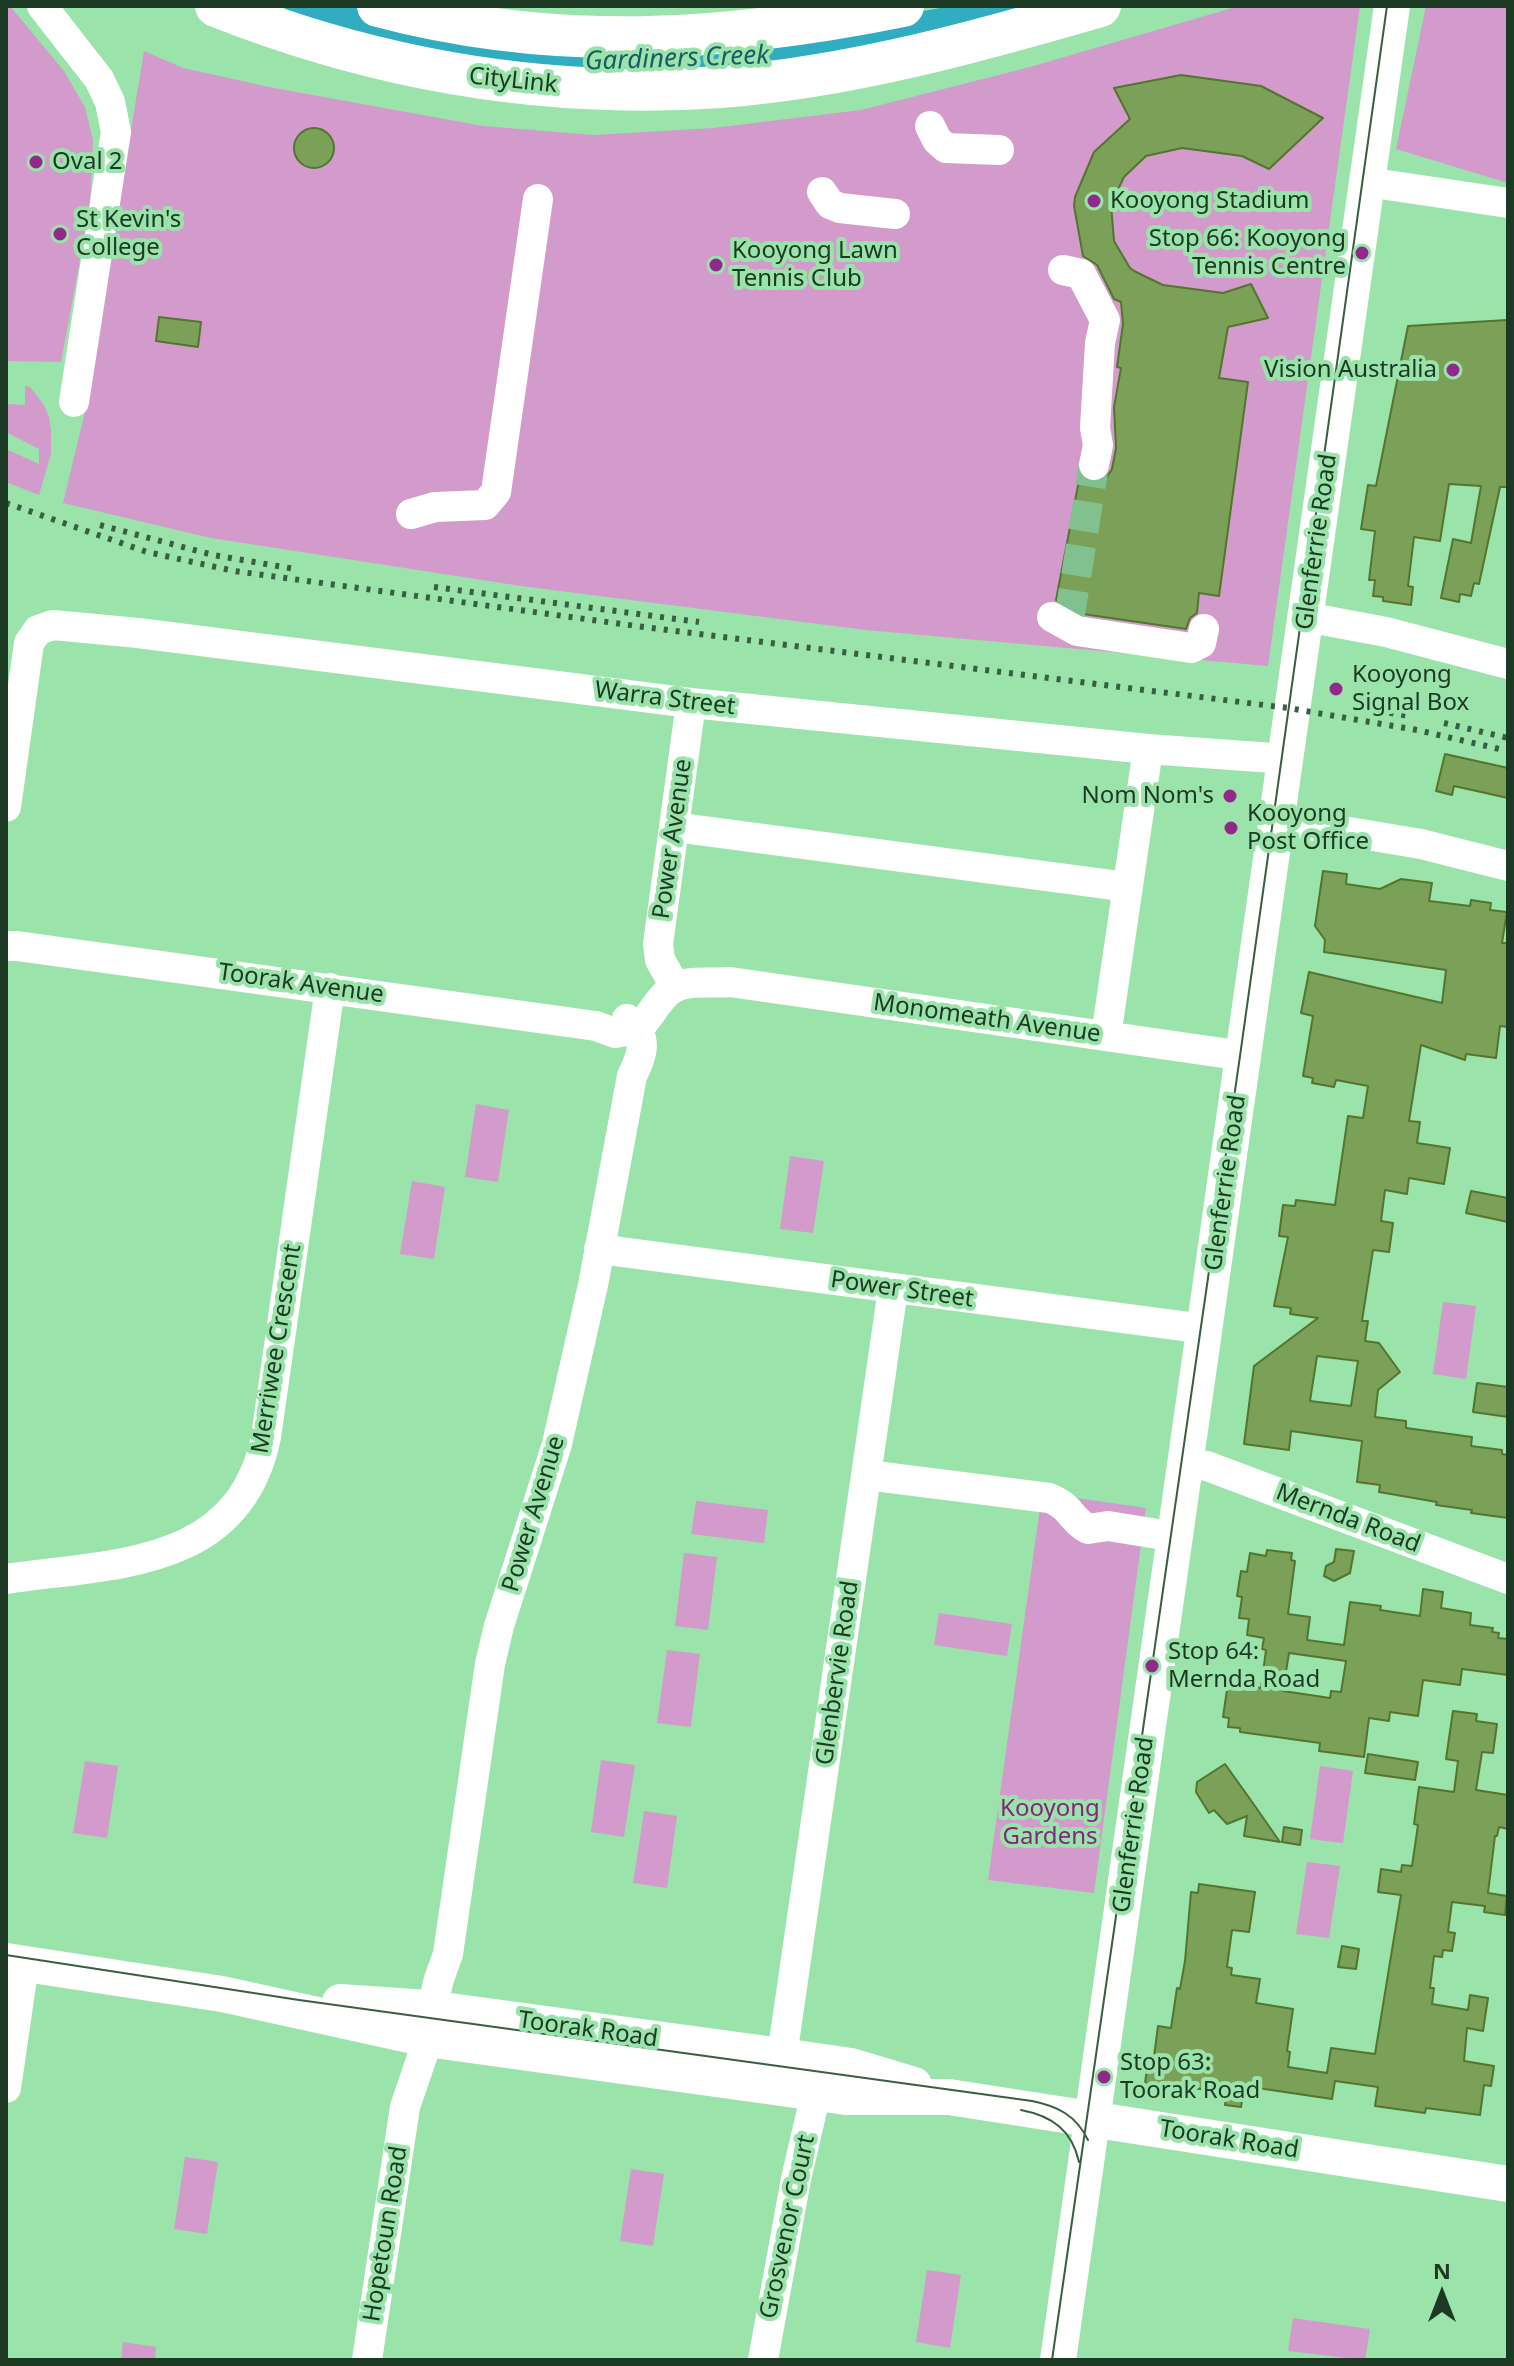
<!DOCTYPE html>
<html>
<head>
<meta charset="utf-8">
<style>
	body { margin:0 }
	#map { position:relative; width:1514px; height:2366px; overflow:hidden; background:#9ae3aa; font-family:"Noto Sans",sans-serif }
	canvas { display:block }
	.frame { position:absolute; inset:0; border:8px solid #1c3923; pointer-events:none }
	.north { position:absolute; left:1402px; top:2254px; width:80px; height:80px; -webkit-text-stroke:6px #9ae3aa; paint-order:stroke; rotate:0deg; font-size:22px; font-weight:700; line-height:32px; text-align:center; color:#1c3923 }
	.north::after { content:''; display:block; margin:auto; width:28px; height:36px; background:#1c3923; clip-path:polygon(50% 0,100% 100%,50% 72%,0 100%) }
</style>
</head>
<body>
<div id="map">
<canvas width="1514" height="2366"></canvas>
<div class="frame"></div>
<div class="north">N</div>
</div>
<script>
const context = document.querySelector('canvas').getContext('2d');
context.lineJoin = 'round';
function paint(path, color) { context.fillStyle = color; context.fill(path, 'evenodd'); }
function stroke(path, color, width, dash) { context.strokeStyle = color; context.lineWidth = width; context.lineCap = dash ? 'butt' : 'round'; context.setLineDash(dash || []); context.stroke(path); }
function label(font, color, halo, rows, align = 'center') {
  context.font = font + ' "Noto Sans",sans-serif'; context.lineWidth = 8; context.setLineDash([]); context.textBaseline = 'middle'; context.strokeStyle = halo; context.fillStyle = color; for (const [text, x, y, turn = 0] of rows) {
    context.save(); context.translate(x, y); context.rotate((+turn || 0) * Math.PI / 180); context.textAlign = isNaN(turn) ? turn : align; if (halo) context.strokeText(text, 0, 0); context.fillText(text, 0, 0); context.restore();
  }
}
paint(new Path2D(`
	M6,6H10L64,71L85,107L93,140L90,206L61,362L6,361Z
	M1239,6H1360L1268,666L866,630L521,586L211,538L63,503L84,416L144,51L183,68L269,87L483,126L594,135L713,128L861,110L1030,67Z
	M1426,6H1508V183L1396,149Z
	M25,386L30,387L44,405L49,417L51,431V454L39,495L6,482V449L39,464V449L6,432V404L25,405Z
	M476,1104L509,1110L498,1182L465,1177Z
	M790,1156L824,1161L813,1233L780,1229Z
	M412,1181L445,1187L434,1259L400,1254Z
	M1443,1302L1476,1306L1466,1379L1433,1374Z
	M1042,1493L1146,1508L1094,1893L988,1880Z
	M696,1501L768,1510L764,1543L691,1534Z
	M684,1553L717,1557L708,1630L675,1626Z
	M939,1613L1012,1624L1007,1656L934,1645Z
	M667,1650L700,1654L691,1727L657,1723Z
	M601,1760L635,1765L624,1837L591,1832Z
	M85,1761L118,1766L107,1838L73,1833Z
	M1320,1766L1353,1771L1343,1843L1310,1839Z
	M644,1811L677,1816L667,1888L633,1883Z
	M1307,1862L1340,1866L1329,1938L1296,1934Z
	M185,2157L218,2162L207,2234L174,2229Z
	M631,2169L664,2174L653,2246L620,2241Z
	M927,2270L961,2275L950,2348L916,2342Z
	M1293,2318L1370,2329L1365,2360L1288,2351Z
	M123,2342L156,2347L155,2360H121Z`), '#d39bcc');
stroke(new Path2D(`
	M304,6L328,17L519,62H752L1007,15`), '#31adc1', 38);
const building = new Path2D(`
	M1181,75L1261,86L1323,118L1269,169L1242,156L1182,148L1146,156L1124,177L1111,204L1114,241L1130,268L1136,272L1163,285L1223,293L1251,284L1268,318L1228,327L1219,378L1248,382L1219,596L1199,593L1197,613L1190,618L1186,629L1083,614L1056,600L1080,475L1090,482H1099L1107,477L1112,469L1116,448L1114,407L1121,368L1117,367L1123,324L1121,302L1114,299L1097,265L1083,256L1074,206L1075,197L1094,152L1130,119L1114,88Z
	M294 148a20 20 0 1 1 40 0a20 20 0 1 1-40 0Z
	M159,317L201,322L198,347L156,341Z
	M1507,320L1508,487H1500L1479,584L1474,583L1471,596L1460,594L1459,602L1441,598L1453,539L1471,543L1481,486L1449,484L1440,541L1414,537L1408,586L1413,587L1411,605L1383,601V597L1373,596L1375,580H1369L1375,531L1361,529L1368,485L1376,486L1408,326Z
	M1445,754L1508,768V798L1454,786L1452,795L1436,791Z
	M1323,871L1347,874L1346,884L1380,889L1401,879L1432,883L1429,901L1470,906L1471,900L1491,903L1490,910L1507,912L1502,943H1508V1027L1500,1026L1496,1058L1466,1054L1465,1060L1421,1045L1409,1121L1420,1122L1417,1143L1450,1148L1444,1184L1409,1178L1407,1194L1385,1190L1381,1221L1393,1223L1389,1252L1373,1250L1362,1321H1368L1365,1341L1379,1343L1400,1372L1378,1390L1375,1417L1406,1421V1428L1472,1437L1471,1446L1502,1450V1454L1508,1455V1518L1471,1513L1472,1510L1436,1505L1437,1502L1379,1492L1380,1485L1357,1482L1362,1441L1291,1431L1289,1450L1244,1444L1254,1366L1318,1318L1290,1314L1291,1308L1274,1306L1288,1237L1279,1236L1283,1205L1295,1206L1296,1200L1335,1205L1348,1116L1363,1118L1368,1086L1336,1080L1334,1087L1312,1083L1313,1078L1303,1076L1313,1016L1301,1013L1309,972L1442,1003L1446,970L1324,952L1325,940L1315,926ZM1317,1356L1358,1361L1351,1406L1310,1401Z
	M1471,1191L1508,1198V1222L1466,1213Z
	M1477,1383L1508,1387V1417L1473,1412Z
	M1336,1549L1354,1551L1350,1573L1334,1581L1324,1576L1326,1566L1334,1562Z
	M1267,1550L1292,1553L1291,1560L1295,1561L1288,1614L1310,1617L1307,1640L1344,1645L1350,1602L1381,1606L1380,1610L1420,1616L1423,1589L1443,1592L1441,1608L1471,1613L1470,1625L1493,1628L1492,1632L1499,1633L1498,1638L1508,1639V1675L1462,1669L1460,1685L1423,1680L1418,1716L1390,1712L1389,1721L1369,1718L1364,1757L1319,1751L1320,1743L1240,1732V1728L1228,1727L1229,1718L1223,1717L1228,1683L1261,1688L1266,1650L1262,1649L1264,1638L1247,1635L1249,1619L1239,1618L1242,1597L1237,1596L1241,1571L1247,1572L1250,1553L1266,1556ZM1289,1653L1346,1661L1341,1692L1331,1691L1330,1698L1283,1691Z
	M1453,1711L1477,1714L1476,1721L1497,1724L1493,1753L1482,1752L1476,1790L1508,1795V1829L1499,1827L1497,1836H1495L1488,1893L1507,1896L1505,1915L1484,1912L1485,1906L1452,1902L1448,1932L1455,1933L1452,1951L1443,1950L1442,1957L1434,1956L1430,1988H1434L1432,2004L1468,2010L1470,1995L1488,1998L1483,2031L1467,2028L1464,2061L1494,2066L1491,2086L1484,2085L1480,2115L1426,2108L1425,2113L1375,2106L1378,2087L1335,2081L1332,2099L1244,2086L1241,2107L1225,2105L1227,2092L1145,2083L1149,2056L1154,2057L1158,2026L1171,2028L1177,1988L1180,1989L1185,1961L1191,1892L1198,1893L1199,1884L1255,1892L1249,1932L1232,1930L1227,1967L1232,1968L1231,1975L1260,1979L1256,2003L1293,2009L1287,2051L1290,2052L1288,2067L1327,2073L1331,2048L1375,2054L1401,1895L1378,1892L1381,1869L1401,1872L1402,1865L1412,1866L1418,1825L1414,1824L1419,1787L1454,1792L1458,1761L1446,1759Z
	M1368,1754L1418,1762L1415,1780L1365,1773Z
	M1225,1764L1250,1799L1280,1842L1244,1836L1247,1816L1227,1824L1214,1810L1209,1813L1196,1792L1197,1782Z
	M1284,1827L1302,1830L1300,1845L1282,1842Z
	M1342,1946L1359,1949L1356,1969L1338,1967Z`);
paint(building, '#7ba058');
stroke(building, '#53752e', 2);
stroke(new Path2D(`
	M1069,620L1094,465`), '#81c18f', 30, [30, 15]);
stroke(new Path2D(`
	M42,6L99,79L110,102L116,132L74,402
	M930,126L937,140L946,148L999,150
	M1367,182L1508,203
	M822,192L830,204L840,208L895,214
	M1063,270L1081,274L1105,320L1100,343L1095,428L1098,445L1094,465
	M411,514L435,507L485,505L496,492L538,199
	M1052,617L1077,631L1191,648L1201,643L1204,629
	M1306,617L1386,632L1508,664
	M6,807L29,643L38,630L53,625L138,633L691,703L1148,749L1287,759
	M1278,820L1421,844L1508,866
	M674,827L1128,887
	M6,946H17L596,1026L615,1033L638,1029C649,1018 656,1003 667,993C681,978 710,984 730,982L1244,1056
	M675,986L660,960L658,944L691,703
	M1106,1036L1148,749
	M599,1249L1205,1329
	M1186,1463L1207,1466L1508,1579
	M867,1475L1049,1498C1071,1506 1070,1519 1088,1529L1108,1526L1176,1537
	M6,1579C114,1563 239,1569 266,1437L330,988
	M432,2008L439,1979L448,1954L490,1664L499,1626L557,1444L593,1285L632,1076C643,1053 649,1037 627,1019
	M782,2056L893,1289
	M6,2088L24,1964
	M367,2360L405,2107L424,2051L428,2016
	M763,2360L796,2179L816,2093`), '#fff', 30);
stroke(new Path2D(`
	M6,1961L222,1994L427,2039L846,2097H949L1508,2184
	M340,2002L428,2008L782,2056L851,2066L914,2085
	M1058,2360L1392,6`), '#fff', 36);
stroke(new Path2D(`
	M216,6C377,70 547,99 721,87C850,77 976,42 1100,6
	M378,6C555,53 726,42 903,6`), '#fff', 42);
stroke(new Path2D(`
	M6,1955L299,2000L1032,2101C1057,2106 1076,2115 1088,2140
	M1021,2110C1052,2116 1072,2130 1079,2162
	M1052,2360L1240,1056L1387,6`), '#395f42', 2);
stroke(new Path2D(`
	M6,503L147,552L234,571L651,628L1288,708L1417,730L1508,751
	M100,525L213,555L295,569
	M434,587L699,622
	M1354,707L1409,716
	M1444,723L1508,738`), '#395f42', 6, [4, 8]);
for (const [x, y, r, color] of [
	[36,162,8,"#92288b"],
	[1094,201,8,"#92288b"],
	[60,234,8,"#92288b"],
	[1362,253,8,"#92288b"],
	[716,265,8,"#92288b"],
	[1453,370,8,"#92288b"],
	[1336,689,8,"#92288b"],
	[1230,796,8,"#92288b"],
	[1231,828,8,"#92288b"],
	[1152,1666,8,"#92288b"],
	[1104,2077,8,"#92288b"]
]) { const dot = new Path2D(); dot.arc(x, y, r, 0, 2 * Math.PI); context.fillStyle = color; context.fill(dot); stroke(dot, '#9ae3aa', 3); }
label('24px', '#1c3923', '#9ae3aa', [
	["CityLink",513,81,6],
	["Glenferrie Road",1317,542,-82],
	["Warra Street",665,699,7],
	["Power Avenue",673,839,-82],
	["Toorak Avenue",301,984,8],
	["Monomeath Avenue",987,1019,8],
	["Glenferrie Road",1226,1183,-82],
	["Power Street",902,1290,8],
	["Merriwee Crescent",277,1349,-81],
	["Power Avenue",534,1514,-73],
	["Mernda Road",1348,1519,21],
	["Glenbervie Road",838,1673,-82],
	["Glenferrie Road",1134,1825,-82],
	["Toorak Road",588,2030,8],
	["Toorak Road",1229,2140,9],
	["Grosvenor Court",788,2227,-78],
	["Hopetoun Road",386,2234,-81]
]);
label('24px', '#1c3923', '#9ae3aa', [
	["Oval 2",52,162],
	["Kooyong Stadium",1110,201],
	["St Kevin's",76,220],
	["College",76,248],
	["Stop 66: Kooyong",1346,239,"right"],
	["Tennis Centre",1346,267,"right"],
	["Kooyong Lawn",732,251],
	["Tennis Club",732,279],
	["Vision Australia",1437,370,"right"],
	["Kooyong",1352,675],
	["Signal Box",1352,703],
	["Nom Nom's",1214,796,"right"],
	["Kooyong",1247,814],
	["Post Office",1247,842],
	["Stop 64:",1168,1652],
	["Mernda Road",1168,1680],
	["Stop 63:",1120,2063],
	["Toorak Road",1120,2091]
], 'left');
label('24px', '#84257e', '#9ae3aa', [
	["Kooyong",1050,1809],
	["Gardens",1050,1837]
]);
label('italic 26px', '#195b66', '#9ae3aa', [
	["Gardiners Creek",677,59,-2]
]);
</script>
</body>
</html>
